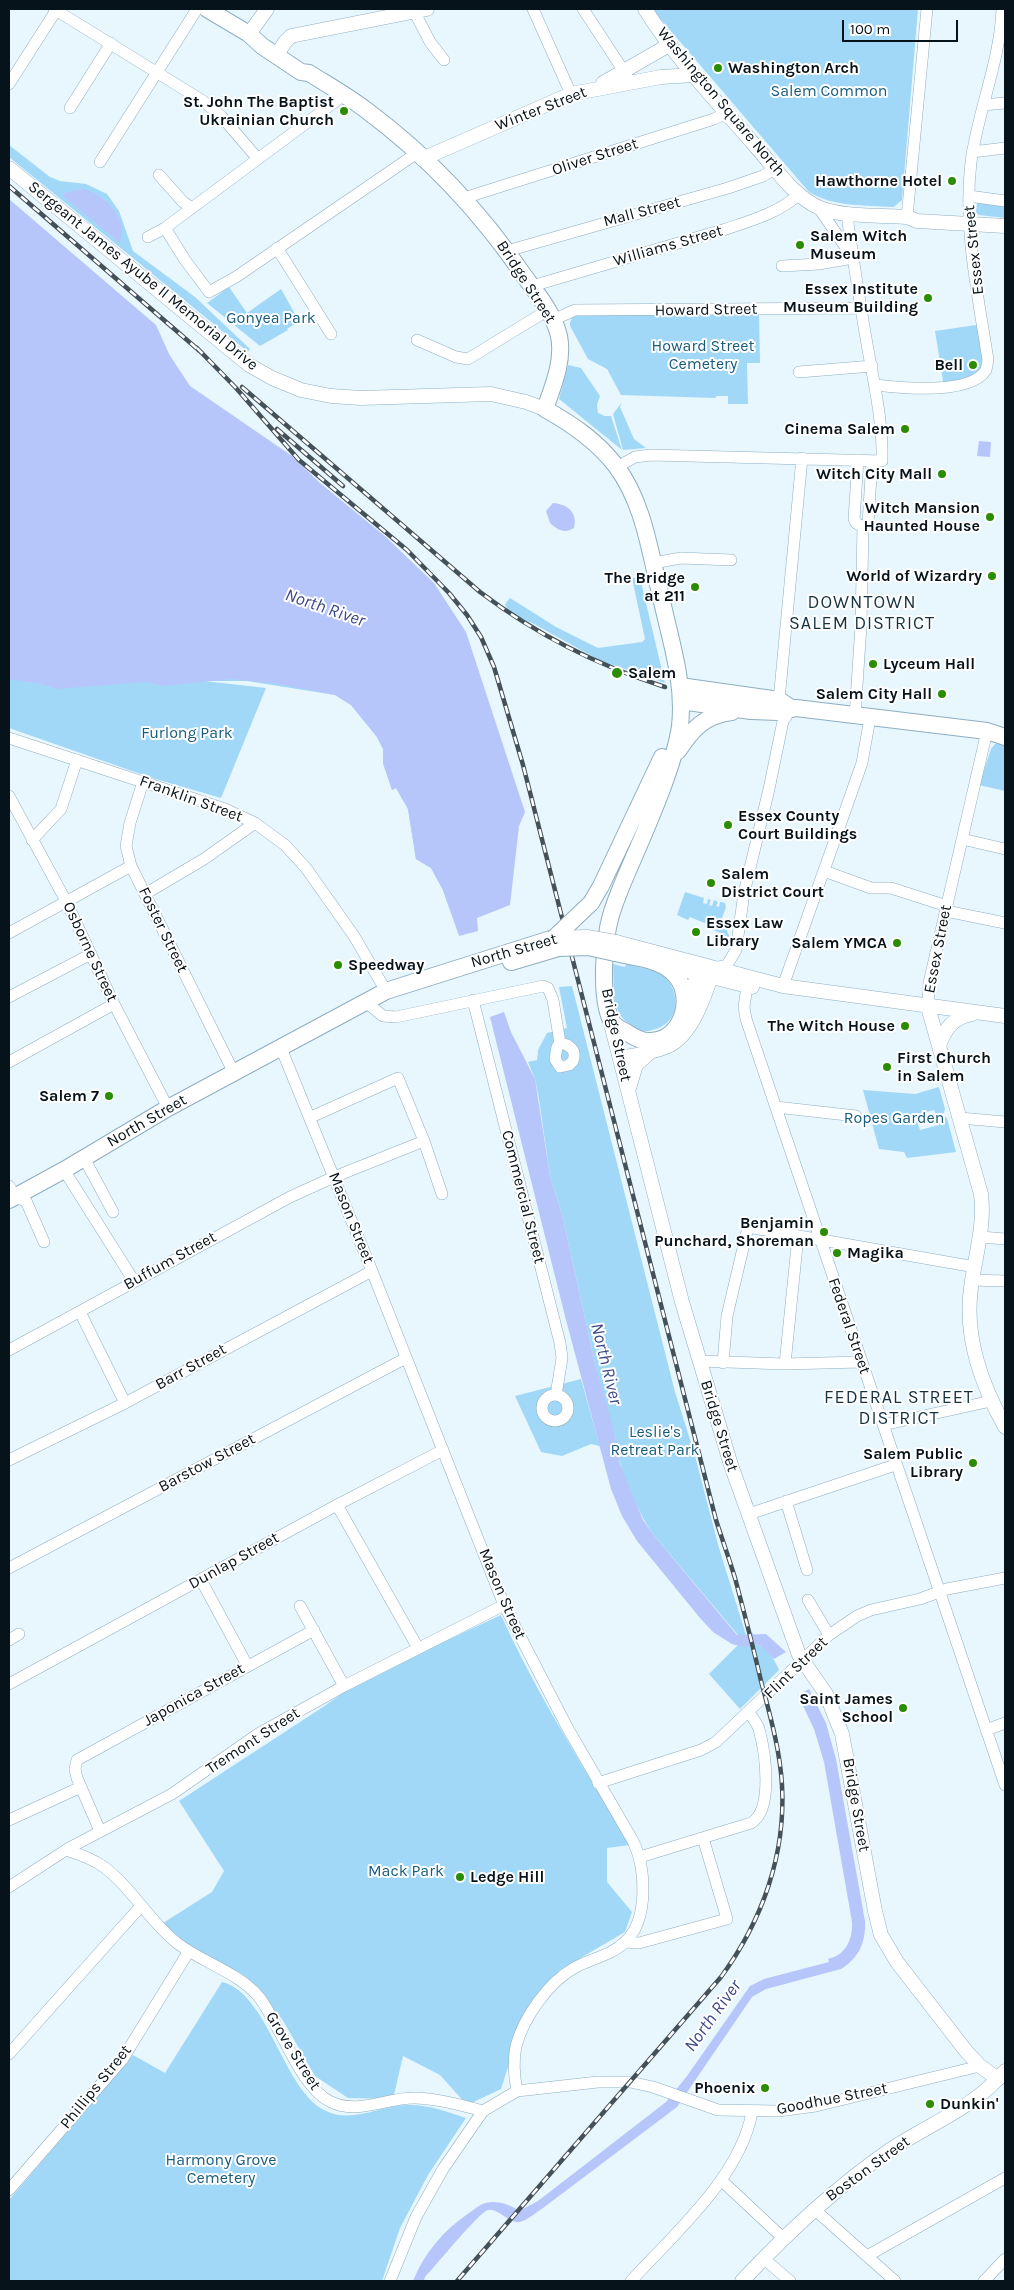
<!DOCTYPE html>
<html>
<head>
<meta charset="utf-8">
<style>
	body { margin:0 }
	#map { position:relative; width:1014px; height:2290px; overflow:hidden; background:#e8f6fe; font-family:Karla,sans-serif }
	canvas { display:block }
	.frame { position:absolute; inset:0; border:10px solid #07131a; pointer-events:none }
	.scale { position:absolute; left:842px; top:20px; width:116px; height:22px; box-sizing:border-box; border:2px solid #07131a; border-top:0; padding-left:6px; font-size:15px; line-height:18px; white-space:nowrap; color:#07131a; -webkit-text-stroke:4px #fff; paint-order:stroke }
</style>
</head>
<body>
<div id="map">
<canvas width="1014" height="2290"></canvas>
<div class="frame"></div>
<div class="scale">100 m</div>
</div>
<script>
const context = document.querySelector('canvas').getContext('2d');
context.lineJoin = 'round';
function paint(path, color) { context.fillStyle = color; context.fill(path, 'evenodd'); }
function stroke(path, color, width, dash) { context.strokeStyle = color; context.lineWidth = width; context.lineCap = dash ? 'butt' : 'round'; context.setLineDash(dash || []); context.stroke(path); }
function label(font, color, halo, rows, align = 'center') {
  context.font = font + ' Karla,sans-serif'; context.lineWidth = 4; context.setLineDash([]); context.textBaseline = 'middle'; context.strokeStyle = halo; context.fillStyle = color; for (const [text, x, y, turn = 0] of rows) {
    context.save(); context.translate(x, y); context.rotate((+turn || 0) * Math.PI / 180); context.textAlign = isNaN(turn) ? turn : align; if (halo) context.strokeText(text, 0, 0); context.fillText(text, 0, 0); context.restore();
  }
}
paint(new Path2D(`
	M652,9H918L902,200L894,207C865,205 833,207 809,192Z
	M9,145L50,177L60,181L86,184L107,194L119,211L133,251L195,297L250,349L248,352L9,157Z
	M977,202L1005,204V218L979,215L976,213Z
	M229,287L247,313L281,289L299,321L287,329L288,330L260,346L207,303Z
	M578,314H759L760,363H747L748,404H728V396H717L715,398L621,395L607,369L588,359L570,326C570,320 572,316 578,314Z
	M983,324L986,370L944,387L935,331Z
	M568,365L581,368L600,396L597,405L598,413L605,416H611L622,450L559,399Z
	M9,397L378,662L451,914L443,890L431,868L416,859L408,809L396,788L392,790L383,763V749L377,737L351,705L335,695L247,681H204L266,688L221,798L152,778L9,728Z
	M622,402L620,407L634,439L646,448L623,450L613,414Z
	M632,578H640L665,683L599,660L534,624L510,614L505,604L510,598L556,627L598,648L642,642L645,639Z
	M995,744H1005V791L979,785L991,749Z
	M685,892L704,898L703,903L707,904L708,899L711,900L709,905L712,906L714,900L718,902L716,906L719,907L720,902L725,903L726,907L722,918L730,938L714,930V927L690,917L688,920L677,915Z
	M613,964L625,967L626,964C637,967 651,969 661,974C677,984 682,1014 664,1025C659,1029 651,1030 645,1032C609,1019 615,998 613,964Z
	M572,986L675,1392L694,1452L719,1548L746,1635L753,1633L756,1644C768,1647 774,1659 779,1670L740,1709L709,1674L739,1644L738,1635L652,1533C638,1511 622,1476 617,1450L591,1444L562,1456L541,1452L515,1396L581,1379L598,1440L616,1445L595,1363L562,1214L550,1176L539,1099L535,1079L528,1062L537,1060L538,1050L547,1033L567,1028L559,987Z
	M939,1087L945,1109L944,1113L936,1115L934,1110L924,1113V1116L916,1118L920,1130L939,1125L937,1118L944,1116L947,1118L956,1152L907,1158L904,1152L879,1149L863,1090L915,1094Z
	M501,1615C537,1695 585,1769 630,1845L607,1848V1882L632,1912L625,1932L560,1970L522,2023L501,2089L467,2105L440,2075L403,2056L393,2099L348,2098L315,2076L282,2019L251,1986L195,1954L163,1923L212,1892L224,1871L179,1801L323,1707L360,1681Z
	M222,1982C268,1993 283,2089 324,2110C352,2125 382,2104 410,2105C429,2105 448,2112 466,2118L428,2175L400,2228L382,2281H9V2200L133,2055L165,2073Z`), '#a1d8f8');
paint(new Path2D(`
	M83,189C104,193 130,220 120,243L64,197V193Z
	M9,199L156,325L169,354L190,386L292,456L320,483L386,537L411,561L434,583L466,632L525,812L519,826L510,905L477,918L478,931L459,936L443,890L431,868L416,859L408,809L396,788L392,790L383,763V749L377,737L351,705L335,695L278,684L232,679L163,686L147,682L56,689L42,684L9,679Z
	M979,441L991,442L990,457L977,456Z
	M553,503C568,504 578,513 574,528C564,534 558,530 550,523L546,511Z
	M504,1012L511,1032L535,1079L550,1176L562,1214L595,1363L612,1423L620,1464L643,1520L652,1533L737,1635L766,1634L786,1652L774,1659L761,1646L756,1644L743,1647L732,1644L713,1632L700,1618L637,1541L622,1516L611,1489L566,1320L490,1017Z
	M809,1689L826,1723L836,1759L865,1921C866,1942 859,1958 841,1969L766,1989L752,1997L677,2107L543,2208C536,2212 527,2221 519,2222C509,2224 499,2208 488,2210C479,2212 435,2267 425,2277L424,2281H413C424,2253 444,2230 469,2213C474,2210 480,2204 486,2203C497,2200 511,2205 519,2211L538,2201L666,2102L687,2076L750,1986L764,1979L829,1962L828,1959C846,1955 853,1939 852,1922L824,1762L814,1729L798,1695Z`), '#b7c6fa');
const minor = new Path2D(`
	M54,9L203,101L222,117L258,159
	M413,9L430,42L444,60
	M533,9L571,94
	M583,9L627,76
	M9,84L57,9
	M983,105L1005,103
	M70,108L111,43
	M972,152L1005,148
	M100,162L197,9
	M159,175L183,202L192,208
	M969,196L1005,201
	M464,198L714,119L726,113
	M818,207L851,255
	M907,217L927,9
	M165,228L185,260L209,292L236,277L417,153
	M148,237L165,228L344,95
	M277,248L331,334
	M507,251L728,188L763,176L776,168
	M782,266L819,264L853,258
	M532,286L726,229C750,221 781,212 799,194
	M553,320L575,310L861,308
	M417,340L456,357L468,359L548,310
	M799,372L872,366
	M876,385C901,388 971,395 986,370L988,360C978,295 963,228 971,162C978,110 1000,62 1002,9
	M858,460L854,519L856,523L863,527
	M617,467L635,457L651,455L882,461C883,421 874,384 867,344C860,304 854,264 848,223V213
	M653,563L681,558L731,560
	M779,700L802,458
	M855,716L861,625L863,527L868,523L872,461
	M9,738L225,809L255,823L285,845L306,868L354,936L386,991
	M143,782L130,823L126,846L131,866L234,1073
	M9,796L66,901L114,1004L168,1108
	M962,839L1005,849
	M32,840L61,809L77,760
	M824,871L871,888H891L947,906
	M145,894L204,859L255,823
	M946,911L1005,923
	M9,933L131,866
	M714,968L727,965L736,950L744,893L769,789L783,721L791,708
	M748,979L744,1007L746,1019L1005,1785
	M783,986L862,763L870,718
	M9,997L91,954
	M473,1000L560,1343L562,1358L556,1395
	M367,1003L383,1016L396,1017L543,986L548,988L553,1000L560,1043C570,1045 577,1050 573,1061L569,1065L560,1067L555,1059L557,1047L560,1043
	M928,1007L929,983L987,731
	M281,1048L372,1271L504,1605L567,1727L633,1841C646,1868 649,1920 625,1942C612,1955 590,1959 574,1968C548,1983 524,2017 516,2046C513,2061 514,2076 517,2091
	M9,1062L114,1004
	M776,1107L856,1116
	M311,1117L398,1078L424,1141L442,1194
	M960,1118L1005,1122
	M84,1158L113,1212
	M64,1170L134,1281
	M9,1186L15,1197L26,1201L44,1242
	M981,1237L1005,1239
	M972,1280L1005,1281
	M80,1312L125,1403
	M9,1350L290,1197L334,1177L424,1141
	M699,1361L785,1364L861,1362
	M723,1363L727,1316L748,1227L975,1267
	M785,1364L798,1236
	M542 1408a13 13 0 1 1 26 0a13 13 0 1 1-26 0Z
	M883,1425L991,1401
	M9,1460L125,1403L372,1271
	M786,1501L807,1570
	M337,1505L418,1648
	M749,1514L895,1465
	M9,1568L406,1358
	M201,1580L247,1665
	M808,1600L829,1635
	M300,1606L344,1686
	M9,1640L19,1634
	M9,1684L337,1505L443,1450
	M986,1730L1005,1723
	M598,1783L701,1750L716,1742L829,1635L857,1616L871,1610L920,1599L947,1589L1005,1578
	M9,1820L81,1787
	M100,1831L77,1778L75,1769L77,1760L314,1630
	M66,1850C79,1854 93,1859 104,1867C132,1888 150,1922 177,1943C203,1963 238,1972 259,1997C280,2024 301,2089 331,2102C358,2115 388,2097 416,2098C439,2099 461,2105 483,2111
	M640,1857L751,1823C774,1810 765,1751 759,1729C757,1723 752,1718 749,1712
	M9,1887L69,1848L172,1794L258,1734L344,1686L504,1605
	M625,1942L639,1943L727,1919L703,1838
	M9,2054L141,1906
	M721,2180L783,2238
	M9,2190L122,2060L189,1951
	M814,2209L895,2281
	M867,2256L1005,2178
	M763,2258L790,2281
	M390,2281L416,2217L443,2169L483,2111L517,2091L598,2082H630L653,2087L718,2110L778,2111L816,2106L980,2066
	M631,2281C674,2234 741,2176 752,2112
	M984,2281L1005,2259`);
const major = new Path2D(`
	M645,9C676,59 718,103 757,148C775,168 794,197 820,208C841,217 882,215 907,217L917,221L1005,226
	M249,34L267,9
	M276,56L285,42L291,36L427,9
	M603,83L669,45
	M422,159L571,94L661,77L694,75
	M9,168L249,365L272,378L301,390L331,396L361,398L491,394L526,402L545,409
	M616,942L783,986L1005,1016
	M664,965L752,987
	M928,1007L981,1194C985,1227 975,1256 971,1288C964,1338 982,1385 1005,1427
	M686,1008L700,967
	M610,1020L682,1302L731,1465L799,1655L826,1694L842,1734L875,1911L881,1935L897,1962L966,2051L980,2066L998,2079
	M939,1046C945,1028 953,1018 972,1014
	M620,1058C636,1055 653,1053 668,1046C693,1035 706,992 714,968
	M629,1088L636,1065L650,1052
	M742,2281C787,2233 835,2188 890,2150C929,2124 974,2108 1005,2071`);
const highway = new Path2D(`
	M207,9L249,34L262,46L301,72L309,73C328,85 348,96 366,110C428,156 482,214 525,277C538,295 554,314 559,336C564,361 553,386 545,409C572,424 597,441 616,466C644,503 650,553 661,597C670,639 685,682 680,726C675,762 652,815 637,850C628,871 618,892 611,915C604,939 600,994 610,1018C612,1024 620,1029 626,1032C632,1036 643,1042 650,1041C684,1041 696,992 672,972C658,959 633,957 615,953
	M680,686L779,700L791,708
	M681,701L751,711L778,712L796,708L987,731L1005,737
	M678,751C692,729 705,715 732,712
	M591,903L601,886L662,757
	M511,962L558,948
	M9,1200L64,1170L168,1108L386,991L554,938`);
stroke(minor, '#8eaec1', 12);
stroke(major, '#8eaec1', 15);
stroke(highway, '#8eaec1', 18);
stroke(minor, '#fff', 11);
stroke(major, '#fff', 14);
stroke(highway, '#fff', 16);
const rail = new Path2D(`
	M9,186L202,353
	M197,348L236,388L299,460L407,550L449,593L467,615L481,637L494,667L523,765L716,1520C722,1539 729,1558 735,1578C744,1612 753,1646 761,1681C770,1715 780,1750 782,1785C786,1855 762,1921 721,1977L457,2281
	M242,387L480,592C537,635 596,665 665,687
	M277,429L343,486`);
stroke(rail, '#455159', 4.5);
stroke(rail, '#fff', 2.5, [8]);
const majorBridge = new Path2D(`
	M554,938L587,937L616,942`);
const highwayBridge = new Path2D(`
	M554,938L591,903
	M558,948L588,947L615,953`);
stroke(majorBridge, '#8eaec1', 15, []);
stroke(highwayBridge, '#8eaec1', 18, []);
stroke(majorBridge, '#fff', 14);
stroke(highwayBridge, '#fff', 16);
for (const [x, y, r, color] of [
	[718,68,5,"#2a8c00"],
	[344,111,5,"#2a8c00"],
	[952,181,5,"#2a8c00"],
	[800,245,5,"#2a8c00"],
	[928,298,5,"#2a8c00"],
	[973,365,5,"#2a8c00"],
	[905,429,5,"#2a8c00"],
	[942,474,5,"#2a8c00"],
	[990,517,5,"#2a8c00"],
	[992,576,5,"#2a8c00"],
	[695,587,5,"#2a8c00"],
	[873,664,5,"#2a8c00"],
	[617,673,6,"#2a8c00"],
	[942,694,5,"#2a8c00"],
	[728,825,5,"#2a8c00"],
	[711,883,5,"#2a8c00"],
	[696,932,5,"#2a8c00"],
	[897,943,5,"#2a8c00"],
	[338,965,5,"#2a8c00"],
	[905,1026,5,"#2a8c00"],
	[887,1067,5,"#2a8c00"],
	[109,1096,5,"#2a8c00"],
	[824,1232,5,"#2a8c00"],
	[837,1253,5,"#2a8c00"],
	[973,1463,5,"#2a8c00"],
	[903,1708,5,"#2a8c00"],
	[460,1877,5,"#2a8c00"],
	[765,2088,5,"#2a8c00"],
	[930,2104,5,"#2a8c00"]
]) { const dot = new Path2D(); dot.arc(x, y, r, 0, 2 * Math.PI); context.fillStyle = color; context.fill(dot); stroke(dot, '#fff', 2); }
label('bold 16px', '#07131a', '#fff', [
	["Washington Arch",728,68,"left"],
	["St. John The Baptist",334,102],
	["Ukrainian Church",334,120],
	["Hawthorne Hotel",942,181],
	["Salem Witch",810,236,"left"],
	["Museum",810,254,"left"],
	["Essex Institute",918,289],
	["Museum Building",918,307],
	["Bell",963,365],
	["Cinema Salem",895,429],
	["Witch City Mall",932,474],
	["Witch Mansion",980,508],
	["Haunted House",980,526],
	["World of Wizardry",982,576],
	["The Bridge",685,578],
	["at 211",685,596],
	["Lyceum Hall",883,664,"left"],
	["Salem",628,673,"left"],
	["Salem City Hall",932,694],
	["Essex County",738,816,"left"],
	["Court Buildings",738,834,"left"],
	["Salem",721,874,"left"],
	["District Court",721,892,"left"],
	["Essex Law",706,923,"left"],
	["Library",706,941,"left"],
	["Salem YMCA",887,943],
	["Speedway",348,965,"left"],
	["The Witch House",895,1026],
	["First Church",897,1058,"left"],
	["in Salem",897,1076,"left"],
	["Salem 7",99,1096],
	["Benjamin",814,1223],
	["Punchard, Shoreman",814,1241],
	["Magika",847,1253,"left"],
	["Salem Public",963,1454],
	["Library",963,1472],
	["Saint James",893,1699],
	["School",893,1717],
	["Ledge Hill",470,1877,"left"],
	["Phoenix",755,2088],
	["Dunkin'",940,2104,"left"]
], 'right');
label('16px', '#185c7d', '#fff', [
	["Salem Common",829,91],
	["Gonyea Park",271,318],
	["Howard Street",703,346],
	["Cemetery",703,364],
	["Furlong Park",187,733],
	["Ropes Garden",894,1118],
	["Leslie's",655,1432],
	["Retreat Park",655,1450],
	["Mack Park",406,1871],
	["Harmony Grove",221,2160],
	["Cemetery",221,2178]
]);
label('16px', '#07131a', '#fff', [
	["Washington Square North",721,102,50],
	["Winter Street",541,109,-21],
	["Oliver Street",595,157,-18],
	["Mall Street",642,212,-15],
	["Williams Street",668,246,-16],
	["Essex Street",974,250,-96],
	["Sergeant James Ayube II Memorial Drive",143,276,39],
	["Bridge Street",526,282,57],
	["Howard Street",706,310,-1],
	["Franklin Street",191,799,20],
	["Foster Street",163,930,64],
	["Essex Street",938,949,-79],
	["North Street",514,951,-16],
	["Osborne Street",90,952,65],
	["Bridge Street",616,1035,78],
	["North Street",147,1121,-30],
	["Commercial Street",523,1197,76],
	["Mason Street",351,1218,68],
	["Buffum Street",170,1261,-29],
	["Federal Street",849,1326,71],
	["Barr Street",191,1367,-29],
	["Bridge Street",719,1426,73],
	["Barstow Street",207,1463,-28],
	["Dunlap Street",234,1561,-29],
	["Mason Street",502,1594,67],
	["Flint Street",796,1668,-44],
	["Japonica Street",194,1695,-29],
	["Tremont Street",253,1741,-33],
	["Bridge Street",856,1805,80],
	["Grove Street",293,2051,58],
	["Phillips Street",96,2087,-51],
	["Goodhue Street",832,2099,-11],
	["Boston Street",868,2169,-36]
]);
context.letterSpacing = '1px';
label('18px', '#153242', '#fff', [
	["DOWNTOWN",862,603],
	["SALEM DISTRICT",862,624],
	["FEDERAL STREET",899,1398],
	["DISTRICT",899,1419]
]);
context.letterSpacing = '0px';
label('italic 18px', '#3c4988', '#fff', [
	["North River",325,608,19],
	["North River",606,1364,76],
	["North River",713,2016,-54]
]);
</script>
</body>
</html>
